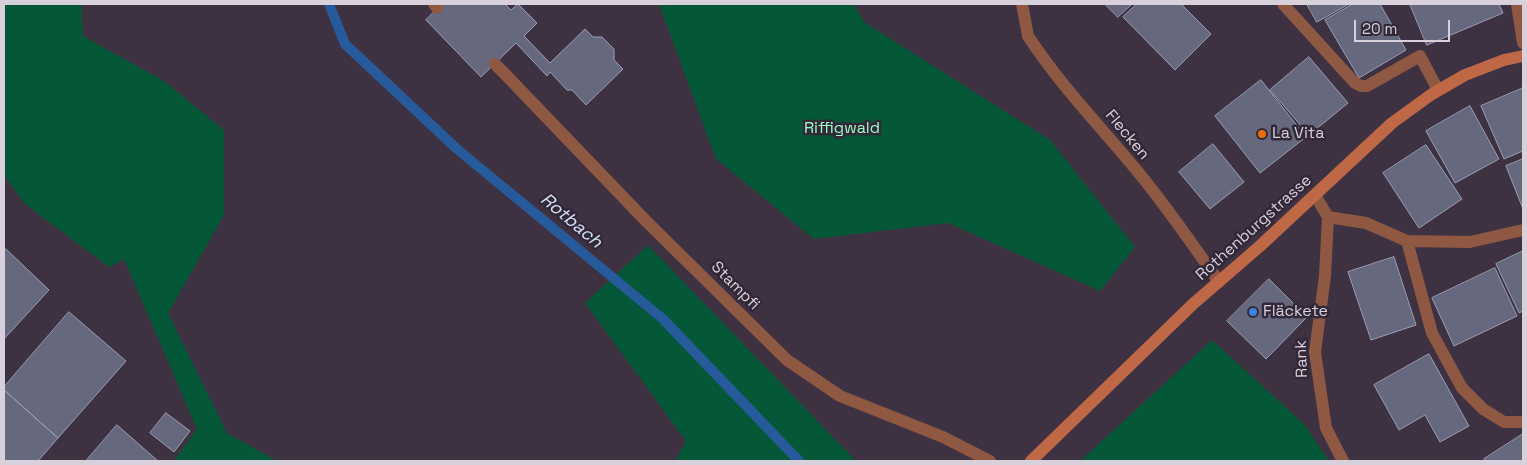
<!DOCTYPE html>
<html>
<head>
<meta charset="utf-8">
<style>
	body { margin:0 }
	#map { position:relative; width:1527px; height:465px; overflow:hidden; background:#3e3242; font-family:"Space Grotesk",sans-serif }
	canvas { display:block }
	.frame { position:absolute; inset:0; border:5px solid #d8d0db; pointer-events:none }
	.scale { position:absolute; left:1354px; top:20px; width:96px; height:22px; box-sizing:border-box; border:2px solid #d8d0db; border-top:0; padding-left:6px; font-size:15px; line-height:18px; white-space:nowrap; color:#d8d0db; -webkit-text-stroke:4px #332838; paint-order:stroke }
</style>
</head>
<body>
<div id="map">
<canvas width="1527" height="465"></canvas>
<div class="frame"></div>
<div class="scale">20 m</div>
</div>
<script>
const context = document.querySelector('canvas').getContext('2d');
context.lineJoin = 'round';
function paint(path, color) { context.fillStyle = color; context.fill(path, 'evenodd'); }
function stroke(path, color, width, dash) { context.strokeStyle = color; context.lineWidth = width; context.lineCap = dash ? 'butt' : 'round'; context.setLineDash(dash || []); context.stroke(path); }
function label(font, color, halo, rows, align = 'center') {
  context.font = font + ' "Space Grotesk",sans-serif'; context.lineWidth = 5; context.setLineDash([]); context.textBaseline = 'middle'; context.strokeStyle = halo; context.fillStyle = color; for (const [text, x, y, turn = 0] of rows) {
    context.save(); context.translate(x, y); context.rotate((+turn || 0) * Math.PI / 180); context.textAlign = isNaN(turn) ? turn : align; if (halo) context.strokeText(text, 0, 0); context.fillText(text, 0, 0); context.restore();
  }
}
paint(new Path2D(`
	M4,4H81L83,36L164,81L224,130V215L168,313L227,433L277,461H174L197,429L124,259L109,267L25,204L4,175Z
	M659,4H854L864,22L1050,140L1135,247L1100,291L948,223L814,239L716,159Z
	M648,245L856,461H675L686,441L585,303Z
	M1212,340L1305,425L1329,461H1080Z`), '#055837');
stroke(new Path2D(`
	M329,4L345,44L457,149L663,319L799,461`), '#275a9b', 10);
const building = new Path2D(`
	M442,4H505L511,10L518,4L537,23L524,36L550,63L585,29L593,37H602L614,49V60L623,69L586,105L572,90H567L550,72L547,76L516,43L481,77L426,20Z
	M1105,4H1132L1118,17Z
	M1137,4H1181L1211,34L1175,70L1123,17Z
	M1307,4H1349L1317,22Z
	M1353,4H1380L1406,50L1359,78L1325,20Z
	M1410,4H1499L1503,13L1427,45Z
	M1309,57L1348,103L1309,135L1270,90Z
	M1261,80L1306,137L1260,173L1215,116Z
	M1523,88V151L1504,159L1481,106Z
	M1470,106L1499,159L1455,183L1426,131Z
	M1213,144L1244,182L1210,209L1179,172Z
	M1426,145L1462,199L1419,228L1383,173Z
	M1523,159V209L1506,166Z
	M6,249L49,290L4,339V251Z
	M1523,251V311L1519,313L1496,264Z
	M1394,257L1416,325L1371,340L1348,272Z
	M1495,268L1517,316L1454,346L1432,298Z
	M1269,279L1307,317L1266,359L1227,321Z
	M69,312L126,361L58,438L4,390V387Z
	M1429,354L1469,426L1440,442L1425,415L1399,430L1374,385Z
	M4,390L58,438L38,461H4Z
	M166,413L190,431L174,452L150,433Z
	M117,425L158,461H86Z
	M1523,434V461H1485L1484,459Z`);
paint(building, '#66687d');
stroke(building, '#9b9db3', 1);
stroke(new Path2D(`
	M434,4L437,8
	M1022,4L1028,36
	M1283,4L1355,83L1361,86H1367L1420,56L1438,90
	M495,64L503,72`), '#8f5843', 12);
stroke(new Path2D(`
	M1517,4L1523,43
	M1028,36C1060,85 1101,127 1138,172C1167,207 1193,245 1219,282
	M503,72L646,221L787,360L840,396L943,437L990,461
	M1315,195L1328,217L1325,276L1315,352L1326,428L1343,461
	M1328,217L1366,223L1407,241L1470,242L1523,230
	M1407,241L1432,333L1462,388L1483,409L1504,422H1523`), '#8f5843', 12);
stroke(new Path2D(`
	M1031,461L1193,304L1260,246L1392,123L1432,94L1465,75L1504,60L1523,56`), '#bf6845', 12);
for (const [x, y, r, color] of [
	[1262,134,5,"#e8710a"],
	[1253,312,5,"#3f7fe0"]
]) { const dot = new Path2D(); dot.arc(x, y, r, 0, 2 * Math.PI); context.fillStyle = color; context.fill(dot); stroke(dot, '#332838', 2); }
label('16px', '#9bfcc7', '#332838', [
	["Riffigwald",842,129]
]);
label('16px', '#d8d0db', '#332838', [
	["La Vita",1272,134],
	["Fläckete",1263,312]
], 'left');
label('16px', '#d8d0db', '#332838', [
	["Flecken",1127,135,50],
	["Rothenburgstrasse",1254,228,-42],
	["Stampfi",735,286,45],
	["Rank",1302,359,-92]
]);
label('italic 18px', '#d3e1f4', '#332838', [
	["Rotbach",571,221,40]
]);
</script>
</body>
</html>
